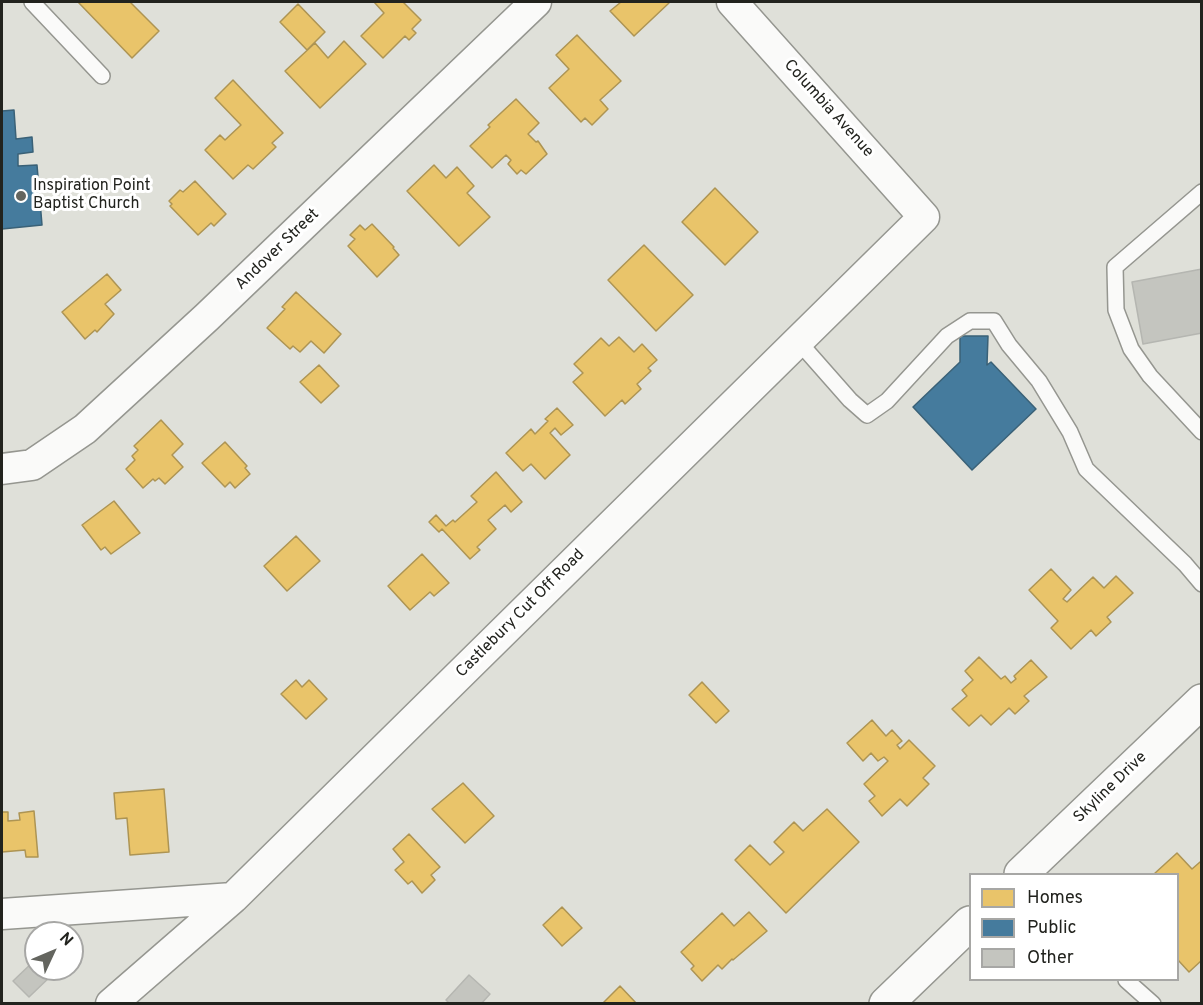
<!DOCTYPE html>
<html>
<head>
<meta charset="utf-8">
<style>
	body { margin:0 }
	#map { position:relative; width:1203px; height:1005px; overflow:hidden; background:#dfe0d9; font-family:Overpass,sans-serif }
	canvas { display:block }
	.frame { position:absolute; inset:0; border:3px solid #22231e; pointer-events:none }
	.legend { position:absolute; left:969px; top:873px; width:210px; height:108px; box-sizing:border-box; background:#fff; border:2px solid #a7a7a5; margin:0; padding:8px 10px; list-style:none; font-size:18px; color:#22231e }
	.legend li { display:flex; align-items:center; gap:12px; height:30px }
	.legend b { width:30px; border:2px solid #a7a7a5 }
	.north { position:absolute; left:24px; top:921px; width:60px; height:60px; box-sizing:border-box; background:#fff; border:2px solid #a7a7a5; border-radius:50%; rotate:46deg; font-size:16px; font-weight:700; line-height:24px; text-align:center; color:#22231e }
	.north::after { content:''; display:block; margin:auto; width:21px; height:27px; background:#64655f; clip-path:polygon(50% 0,100% 100%,50% 72%,0 100%) }
</style>
</head>
<body>
<div id="map">
<canvas width="1203" height="1005"></canvas>
<div class="frame"></div>
<ul class="legend">
<li><b style="height:16px;background:#e9c46a"></b>Homes</li>
<li><b style="height:16px;background:#457b9d"></b>Public</li>
<li><b style="height:16px;background:#c4c5bf"></b>Other</li>
</ul>
<div class="north">N</div>
</div>
<script>
const context = document.querySelector('canvas').getContext('2d');
context.lineJoin = 'round';
function paint(path, color) { context.fillStyle = color; context.fill(path, 'evenodd'); }
function stroke(path, color, width, dash) { context.strokeStyle = color; context.lineWidth = width; context.lineCap = dash ? 'butt' : 'round'; context.setLineDash(dash || []); context.stroke(path); }
function label(font, color, halo, rows, align = 'center') {
  context.font = font + ' Overpass,sans-serif'; context.lineWidth = 6; context.setLineDash([]); context.textBaseline = 'middle'; context.strokeStyle = halo; context.fillStyle = color; for (const [text, x, y, turn = 0] of rows) {
    context.save(); context.translate(x, y); context.rotate((+turn || 0) * Math.PI / 180); context.textAlign = isNaN(turn) ? turn : align; if (halo) context.strokeText(text, 0, 0); context.fillText(text, 0, 0); context.restore();
  }
}
const homes = new Path2D(`
	M78,2H130L159,31L132,58Z
	M374,2H403L421,20L412,29L416,33L409,40L405,36L383,58L361,36L384,13Z
	M621,2H668L669,3L634,36L610,11Z
	M298,4L325,32L307,50L280,22Z
	M577,35L621,81L600,100L608,109L592,125L585,118L581,122L549,88L569,69L556,55Z
	M344,41L366,64L320,108L285,71L315,43L328,58Z
	M233,80L283,133L272,143L276,147L253,169L248,165L233,179L205,150L220,135L225,140L241,125L215,98Z
	M516,99L539,123L528,134L536,142L538,141L547,154L526,174L521,170L517,174L508,164L511,160L506,155L492,168L470,146L490,127L488,125Z
	M434,165L446,178L457,167L474,186L467,193L490,217L459,246L407,191Z
	M195,181L226,214L214,226L211,223L198,235L170,206L172,204L169,201L180,190L183,192Z
	M715,188L758,232L725,265L682,222Z
	M372,224L394,247L393,248L399,255L377,277L348,246L355,239L350,235L360,225L365,230Z
	M644,245L693,295L656,331L608,280Z
	M107,274L121,290L105,304L114,314L97,332L95,330L85,339L62,312Z
	M296,292L341,334L324,353L311,341L300,352L293,346L290,349L267,328L285,309L282,307Z
	M619,337L634,352L642,344L657,360L648,368L651,371L637,384L641,389L625,404L622,400L605,416L573,382L583,373L574,364L601,338L609,346Z
	M319,365L339,386L321,403L300,382Z
	M557,408L573,425L561,435L555,428L550,433L570,455L545,479L531,464L523,471L506,453L531,429L535,434L548,421L545,419Z
	M161,420L183,444L172,455L183,467L165,484L159,478L155,481L153,479L143,488L126,469L135,460L132,456L138,450L134,446Z
	M225,442L247,466L245,468L250,474L235,488L230,482L225,487L202,463Z
	M496,472L522,502L511,512L505,505L488,520L496,529L477,547L480,550L470,559L442,529L439,532L429,522L436,515L446,526L453,520L455,522L477,502L471,496Z
	M114,501L140,533L111,554L105,547L101,550L82,525Z
	M296,536L320,561L287,591L264,566Z
	M422,554L449,583L434,596L430,592L410,610L388,586Z
	M1051,569L1071,590L1063,599L1067,602L1093,577L1104,588L1116,576L1133,593L1107,617L1111,622L1096,636L1091,630L1071,649L1051,628L1058,621L1029,590Z
	M979,657L1001,679L1005,676L1011,683L1016,679L1014,676L1031,660L1047,677L1024,696L1029,701L1015,714L1009,708L991,725L981,715L969,726L952,709L967,696L962,690L973,680L965,671Z
	M296,680L302,687L309,680L327,699L306,719L281,694Z
	M702,682L729,711L716,723L689,695Z
	M872,720L886,736L892,730L902,741L897,745L900,749L909,740L935,766L923,778L929,784L907,806L900,799L882,816L869,801L875,796L864,784L888,761L884,757L878,761L871,753L863,761L847,743Z
	M463,783L494,816L465,843L432,809Z
	M164,789L169,852L130,855L127,818L116,819L114,793Z
	M827,809L859,842L786,913L735,860L750,845L770,865L784,852L774,842L794,822L803,831Z
	M34,811L38,857H26L25,850L2,852V812H8V821L20,820L19,813Z
	M409,834L440,867L431,875L435,880L422,893L412,881L408,884L395,870L404,862L393,849Z
	M1177,853L1192,869L1200,862L1202,863V960L1189,972L1178,960V874H1154Z
	M562,907L582,928L562,946L543,925Z
	M749,912L767,931L733,960L732,959L722,969L718,965L702,981L691,969L694,966L681,952L722,913L734,926Z
	M620,986L637,1004H602Z`);
paint(homes, '#e9c46a');
stroke(homes, '#ad9453', 1.5);
const public = new Path2D(`
	M14,110L16,139L32,137L33,152L18,154V166L37,165L42,225L2,229V111Z
	M960,336H988L987,365L991,362L1036,409L972,470L913,407L960,362Z`);
paint(public, '#457b9d');
stroke(public, '#3a6177', 1.5);
const building = new Path2D(`
	M1202,269V333L1143,344L1132,282Z
	M36,959V969H49L53,974L29,997L13,981Z
	M469,975L490,994L481,1004H450L446,1000Z`);
paint(building, '#c4c5bf');
stroke(building, '#b5b6b1', 1.5);
const service = new Path2D(`
	M32,2L102,76
	M1202,192L1115,267L1116,310L1131,349L1150,376L1202,432
	M798,341L850,400L867,415L887,401L947,336L970,321H994L1009,345L1039,381L1070,432L1086,469L1185,564L1202,584
	M1126,980L1153,1004`);
const minor = new Path2D(`
	M2,469L32,465L85,429L207,317L536,2
	M2,914L233,898
	M111,1004L233,898L924,217L732,2`);
const tertiary = new Path2D(`
	M1021,874L1202,701
	M886,1004L970,923`);
stroke(service, '#959690', 18);
stroke(minor, '#959690', 33);
stroke(tertiary, '#959690', 36);
stroke(service, '#fafaf9', 15);
stroke(minor, '#fafaf9', 30);
stroke(tertiary, '#fafaf9', 33);
for (const [x, y, r, color] of [
	[21,196,6,"#64655f"]
]) { const dot = new Path2D(); dot.arc(x, y, r, 0, 2 * Math.PI); context.fillStyle = color; context.fill(dot); stroke(dot, '#fff', 2); }
label('16px', '#22231e', '#fff', [
	["Columbia Avenue",828,109,48],
	["Andover Street",278,250,-44],
	["Castlebury Cut Off Road",521,614,-45],
	["Skyline Drive",1111,788,-44]
]);
label('16px', '#22231e', '#fff', [
	["Inspiration Point",33,187],
	["Baptist Church",33,205]
], 'left');
</script>
</body>
</html>
